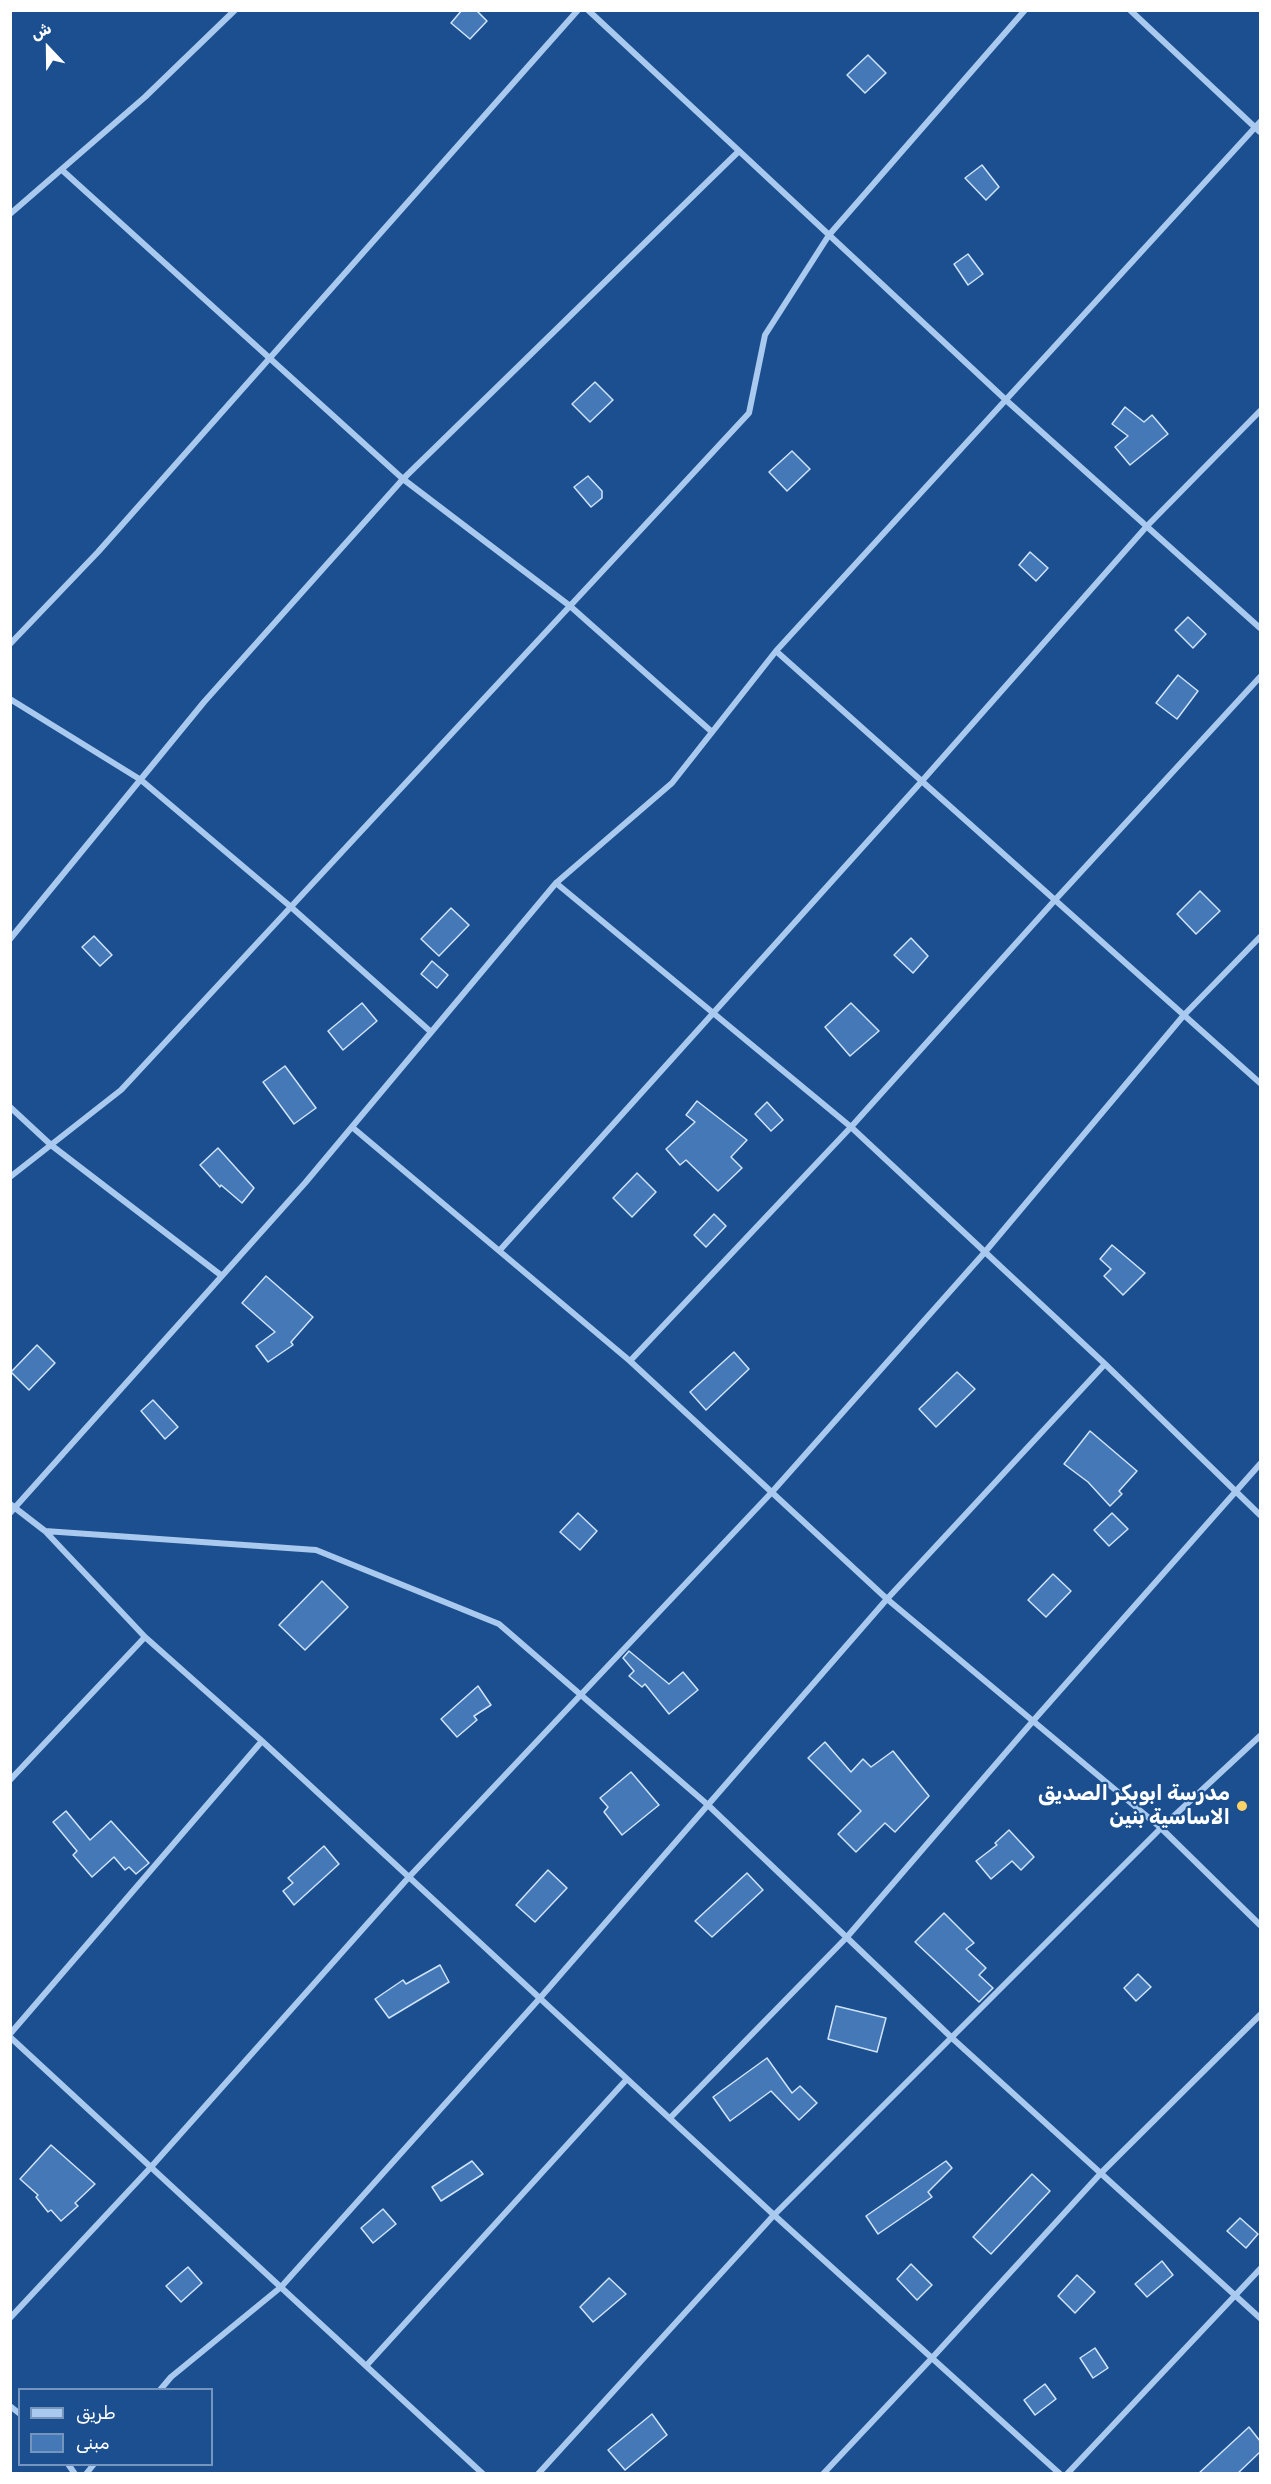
<!DOCTYPE html>
<html>
<head>
<meta charset="utf-8">
<style>
	body { margin:0 }
	#map { position:relative; width:1271px; height:2484px; overflow:hidden; background:#1b4f8f; font-family:Rubik,"Noto Naskh Arabic",sans-serif }
	canvas { display:block }
	.frame { position:absolute; inset:0; border:12px solid #fff; pointer-events:none }
	.legend { position:absolute; left:18px; top:2388px; width:195px; height:78px; box-sizing:border-box; background:#1b4f8f; border:2px solid #7695bc; margin:0; padding:8px 10px; list-style:none; font-size:18px; color:#fff }
	.legend li { display:flex; align-items:center; gap:12px; height:30px }
	.legend b { width:30px; border:2px solid #7695bc }
	.north { position:absolute; left:18px; top:18px; width:60px; height:60px; -webkit-text-stroke:4px #1b4f8f; paint-order:stroke; rotate:338deg; font-size:16px; font-weight:700; line-height:24px; text-align:center; color:#fff }
	.north::after { content:''; display:block; margin:auto; width:21px; height:27px; background:#fff; clip-path:polygon(50% 0,100% 100%,50% 72%,0 100%) }
</style>
</head>
<body>
<div id="map">
<canvas width="1271" height="2484"></canvas>
<div class="frame"></div>
<ul class="legend">
<li><b style="height:8px;background:#a9c9ee"></b>طريق</li>
<li><b style="height:16px;background:#4478b7"></b>مبنى</li>
</ul>
<div class="north">ش</div>
</div>
<script>
const context = document.querySelector('canvas').getContext('2d');
context.lineJoin = 'round';
function paint(path, color) { context.fillStyle = color; context.fill(path, 'evenodd'); }
function stroke(path, color, width, dash) { context.strokeStyle = color; context.lineWidth = width; context.lineCap = dash ? 'butt' : 'round'; context.setLineDash(dash || []); context.stroke(path); }
function label(font, color, halo, rows, align = 'center') {
  context.font = font + ' Rubik,"Noto Naskh Arabic",sans-serif'; context.lineWidth = 4.5; context.setLineDash([]); context.textBaseline = 'middle'; context.strokeStyle = halo; context.fillStyle = color; for (const [text, x, y, turn = 0] of rows) {
    context.save(); context.translate(x, y); context.rotate((+turn || 0) * Math.PI / 180); context.textAlign = isNaN(turn) ? turn : align; if (halo) context.strokeText(text, 0, 0); context.fillText(text, 0, 0); context.restore();
  }
}
const building = new Path2D(`
	M462,10H476L487,21L470,39L451,23Z
	M868,55L886,73L865,93L847,75Z
	M982,165L999,187L986,200L965,178Z
	M968,254L983,274L968,285L954,264Z
	M595,382L613,400L590,422L572,404Z
	M1125,407L1144,422L1152,415L1168,434L1130,465L1115,447L1128,436L1112,424Z
	M792,451L810,469L787,491L769,472Z
	M588,476L602,491V498L591,507L574,487Z
	M1030,552L1048,568L1036,581L1019,565Z
	M1188,617L1206,634L1193,648L1175,630Z
	M1178,675L1198,691L1177,719L1156,703Z
	M1200,891L1220,911L1196,934L1177,914Z
	M451,908L469,925L439,956L421,939Z
	M94,936L112,955L100,966L82,947Z
	M911,938L928,956L913,973L894,955Z
	M432,961L448,975L437,988L421,974Z
	M362,1003L377,1021L343,1050L328,1031Z
	M851,1003L879,1031L850,1056L825,1027Z
	M285,1066L316,1108L294,1124L263,1082Z
	M697,1101L747,1140L731,1157L742,1168L718,1191L686,1160L680,1165L666,1149L695,1122L686,1115Z
	M767,1102L783,1120L771,1131L755,1114Z
	M218,1148L254,1188L242,1203L221,1185L220,1187L200,1165Z
	M637,1173L656,1192L632,1217L613,1198Z
	M714,1214L726,1226L706,1247L694,1235Z
	M1112,1245L1145,1273L1123,1295L1104,1276L1111,1269L1100,1259Z
	M266,1276L313,1317L291,1342L293,1345L268,1362L256,1346L275,1332L242,1303Z
	M37,1345L55,1363L29,1390L11,1372Z
	M734,1352L749,1369L706,1410L690,1392Z
	M957,1372L975,1389L936,1427L919,1409Z
	M153,1400L178,1427L165,1439L141,1411Z
	M1090,1431L1137,1471L1119,1491L1122,1494L1110,1506L1088,1482L1064,1464Z
	M578,1513L597,1531L580,1550L560,1532Z
	M1112,1513L1128,1529L1109,1546L1094,1530Z
	M1053,1574L1071,1591L1046,1617L1028,1600Z
	M322,1581L348,1607L305,1650L279,1625Z
	M629,1651L669,1684L683,1672L698,1690L669,1714L645,1684L642,1687L629,1676L634,1671L623,1658Z
	M478,1686L491,1705L474,1716L477,1720L457,1737L441,1719Z
	M825,1742L851,1772L863,1759L871,1767L893,1751L929,1796L895,1832L885,1823L856,1852L838,1834L861,1811L808,1758Z
	M631,1772L659,1805L622,1835L604,1812L608,1807L600,1798Z
	M66,1811L90,1840L111,1821L149,1863L136,1874L129,1867L125,1870L114,1857L92,1877L73,1855L77,1851L53,1822Z
	M1009,1830L1034,1857L1021,1870L1012,1861L991,1879L976,1861L997,1845L995,1843Z
	M324,1846L339,1864L294,1905L283,1891L293,1883L288,1878Z
	M548,1870L567,1888L535,1922L516,1905Z
	M747,1873L763,1890L712,1937L695,1921Z
	M944,1913L974,1943L966,1949L986,1968L979,1975L993,1988L979,2002L915,1942Z
	M440,1965L449,1982L389,2018L375,1999L403,1980L406,1984Z
	M1138,1974L1151,1987L1136,2001L1124,1988Z
	M836,2006L886,2018L877,2052L828,2039Z
	M767,2058L792,2093L800,2086L817,2103L799,2120L771,2091L730,2121L713,2097Z
	M51,2145L95,2184L75,2203L78,2206L61,2221L51,2210L48,2212L36,2197L38,2195L20,2179Z
	M472,2161L483,2174L441,2201L432,2187Z
	M946,2161L952,2168L928,2192L932,2197L878,2234L866,2216Z
	M1032,2174L1050,2191L991,2254L973,2237Z
	M383,2209L396,2224L373,2243L361,2228Z
	M1240,2218L1258,2234L1246,2248L1227,2231Z
	M1162,2261L1173,2275L1147,2297L1135,2284Z
	M911,2264L932,2285L917,2300L897,2279Z
	M188,2267L202,2283L181,2302L166,2286Z
	M1077,2275L1095,2292L1075,2313L1058,2296Z
	M609,2278L626,2294L593,2322L580,2307Z
	M1095,2348L1108,2368L1093,2378L1080,2358Z
	M1045,2384L1056,2399L1035,2415L1024,2400Z
	M652,2414L667,2435L625,2470L608,2450Z
	M1249,2427L1260,2441V2452L1237,2474H1198Z`);
paint(building, '#4478b7');
stroke(building, '#cfe3fa', 1.5);
stroke(new Path2D(`
	M588,10L1007,401L1260,628
	M1130,10L1260,132
	M1260,122L776,651L1260,1083
	M62,170L403,479L570,606L712,732
	M10,214L145,97L235,10
	M10,644L98,552L578,10
	M10,699L141,780L291,907L431,1032
	M556,883L851,1127L1105,1364L1260,1515
	M10,939L204,702L403,479L739,151
	M10,1107L51,1145L222,1276
	M352,1127L630,1361L887,1599L1161,1828L1260,1925
	M10,1177L121,1090L749,413L765,335L829,235L1025,10
	M500,1250L922,781L1147,526L1260,411
	M630,1361L851,1127L1055,900L1260,677
	M10,1504L45,1531L145,1637L262,1741L774,2215L1060,2474
	M10,1513L305,1183L556,883L672,783L776,651
	M45,1531L316,1550L499,1624L708,1805L952,2038L1260,2318
	M10,1780L145,1637
	M10,2034L262,1741
	M10,2037L483,2474
	M670,2118L847,1937L1033,1721L1260,1464
	M10,2318L151,2167L409,1877L772,1492L985,1252L1184,1015L1260,937
	M366,2366L627,2079
	M160,2390L171,2377L281,2287L540,1998L887,1599L1105,1364
	M10,2406L20,2414
	M68,2464L75,2474
	M86,2474L94,2464
	M538,2474L774,2215L1161,1828L1260,1736
	M823,2474L932,2358L1101,2173L1260,2015
	M1067,2474L1260,2269`), '#a9c9ee', 6);
for (const [x, y, r, color] of [
	[1242,1806,6,"#ffd166"]
]) { const dot = new Path2D(); dot.arc(x, y, r, 0, 2 * Math.PI); context.fillStyle = color; context.fill(dot); stroke(dot, '#1b4f8f', 2); }
label('bold 21px', '#fff', '#1b4f8f', [
	["مدرسة ابوبكر الصديق",1230,1794],
	["الاساسية بنين",1230,1818]
], 'right');
</script>
</body>
</html>
